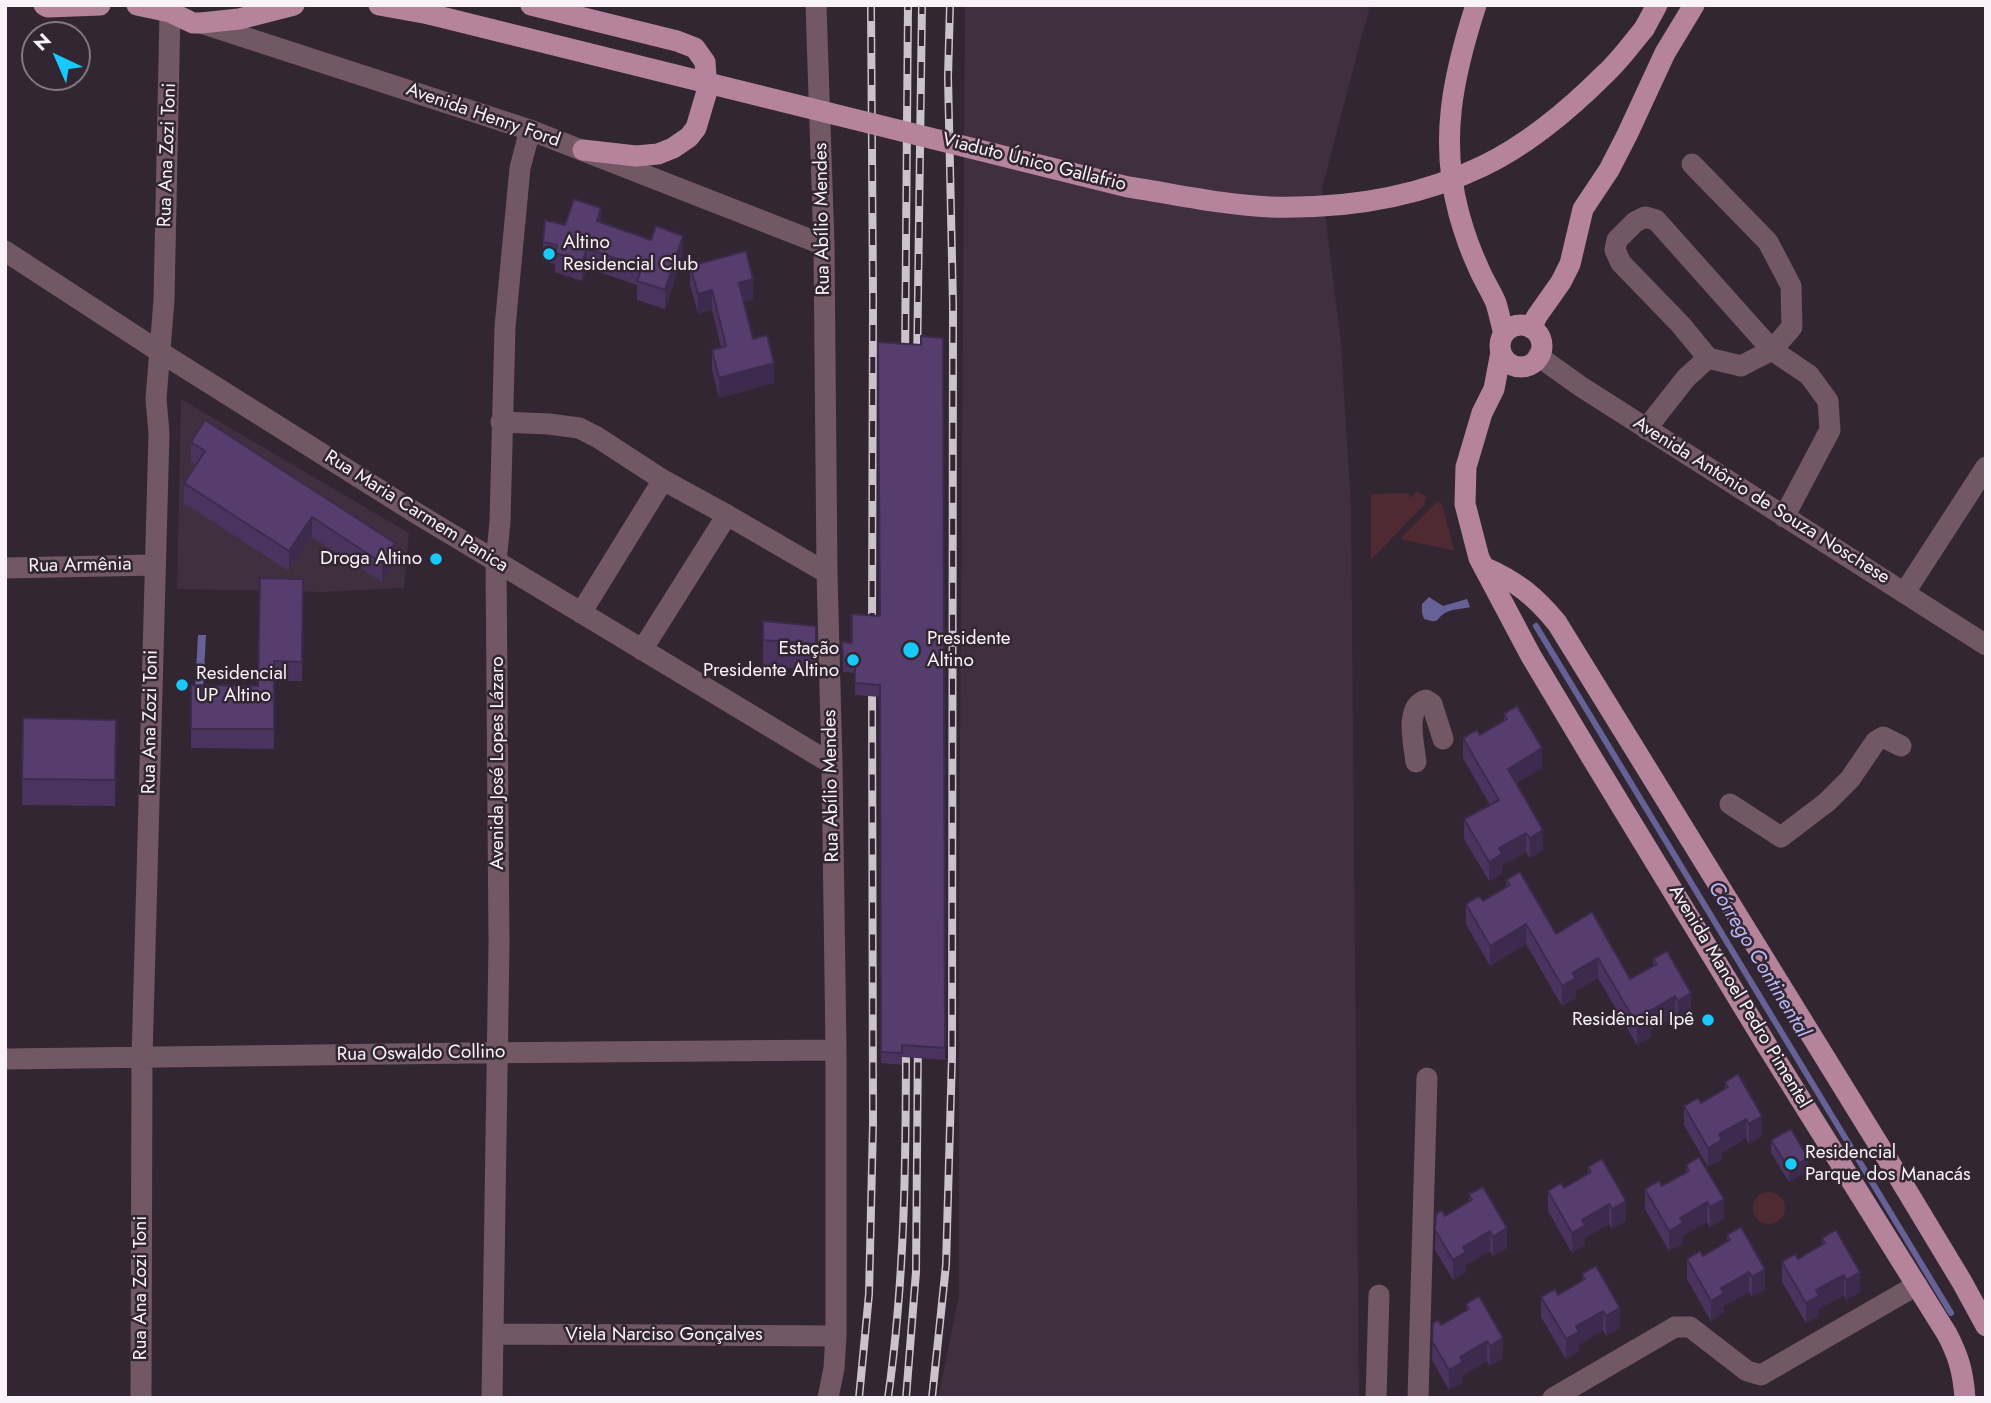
<!DOCTYPE html>
<html>
<head>
<meta charset="utf-8">
<style>
	body { margin:0 }
	#map { position:relative; width:1991px; height:1403px; overflow:hidden; background:#312631; font-family:Jost,sans-serif }
	canvas { display:block }
	.frame { position:absolute; inset:0; border:7px solid #f9f2f9; pointer-events:none }
	.north { position:absolute; left:21px; top:21px; width:70px; height:70px; box-sizing:border-box; background:#312631; border:2px solid #817881; border-radius:50%; rotate:316deg; font-size:19px; font-weight:700; line-height:28px; text-align:center; color:#f9f2f9 }
	.north::after { content:''; display:block; margin:auto; width:24px; height:32px; background:#18cafc; clip-path:polygon(50% 0,100% 100%,50% 72%,0 100%) }
</style>
</head>
<body>
<div id="map">
<canvas width="1991" height="1403"></canvas>
<div class="frame"></div>
<div class="north">N</div>
</div>
<script>
const context = document.querySelector('canvas').getContext('2d');
context.lineJoin = 'round';
function paint(path, color) { context.fillStyle = color; context.fill(path, 'evenodd'); }
function stroke(path, color, width, dash) { context.strokeStyle = color; context.lineWidth = width; context.lineCap = dash ? 'butt' : 'round'; context.setLineDash(dash || []); context.stroke(path); }
function label(font, color, halo, rows, align = 'center') {
  context.font = font + ' Jost,sans-serif'; context.lineWidth = 5; context.setLineDash([]); context.textBaseline = 'middle'; context.strokeStyle = halo; context.fillStyle = color; for (const [text, x, y, turn = 0] of rows) {
    context.save(); context.translate(x, y); context.rotate((+turn || 0) * Math.PI / 180); context.textAlign = isNaN(turn) ? turn : align; if (halo) context.strokeText(text, 0, 0); context.fillText(text, 0, 0); context.restore();
  }
}
paint(new Path2D(`
	M965,5H1370L1322,188L1341,343L1351,505L1359,1398H938L959,1295V897Z
	M181,399L409,533L404,588L322,592L177,589Z`), '#3f2f3f');
paint(new Path2D(`
	M1417,491L1426,497L1424,505L1371,560V494L1408,493L1410,498Z
	M1438,501L1442,504L1454,550H1451L1400,539Z
	M1753 1208a16 16 0 1 1 32 0a16 16 0 1 1-32 0Z`), '#502a32');
paint(new Path2D(`
	M1429,597L1443,606L1467,599L1470,607C1463,609 1451,609 1445,613C1434,620 1441,624 1424,619L1422,613V604Z
	M198,635H206L203,691L195,690Z`), '#666298');
stroke(new Path2D(`
	M1536,626L1951,1313`), '#666298', 6);
stroke(new Path2D(`
	M816,5L824,245L827,573L832,764L836,1050V1336L834,1368L828,1398
	M201,23L530,130L824,245
	M5,251L160,352L416,513L832,764
	M1538,356L1580,386L1986,645
	M1708,358L1741,366L1772,350L1809,375L1828,401L1830,430L1784,517
	M501,422L549,424L579,428L597,437L663,480L727,515L827,573
	M1646,429L1686,378L1708,358L1681,325L1621,263L1615,250L1617,240L1635,222L1645,217L1656,220L1772,350L1792,327L1791,286L1768,242L1692,164
	M5,568L155,565
	M1905,592L1986,467
	M581,613L663,480
	M642,650L727,515
	M1416,762C1414,744 1404,707 1426,700L1432,704L1443,739
	M1730,804L1781,837L1827,802L1850,779L1876,741L1883,737L1901,746
	M5,1059L469,1053L836,1050
	M493,1334L836,1336
	M141,1398L142,1059L159,433L156,399L164,300L170,12
	M492,1398L499,944L496,562L500,522L505,327L520,168L530,130
	M1376,1398L1379,1295
	M1418,1398L1427,1078
	M1553,1398L1675,1327H1690L1747,1371L1761,1375L1917,1285`), '#715864', 21);
stroke(new Path2D(`
	M44,5L48,7L100,5
	M137,5L170,12L193,23H201L239,19L294,5
	M379,5L429,14
	M531,5L677,41L695,48L705,62L707,91L696,128L689,137L673,148L658,154L636,156L583,150
	M1476,5C1453,76 1439,140 1459,214C1464,232 1471,252 1479,269C1484,281 1491,291 1496,303C1499,313 1501,323 1504,334
	M1644,29L1657,5
	M1500 346a21 21 0 1 1 42 0a21 21 0 1 1-42 0Z
	M1531,328L1537,316L1561,282L1570,264L1583,209L1609,170L1627,135L1665,53L1694,5
	M1501,352L1494,389L1482,413L1466,467L1465,504L1479,558L1531,656L1592,758L1766,1044L1947,1334C1959,1357 1963,1372 1965,1398
	M1484,567C1516,581 1535,596 1557,623L1898,1176L1962,1282L1986,1326`), '#b6839d', 21);
const rail = new Path2D(`
	M871,5L873,298L872,635
	M905,362L908,5
	M917,366L922,5
	M859,1398L869,1294L873,1124L872,677
	M888,1398C905,1279 906,1158 906,1038
	M906,1398L916,1272L918,1038
	M932,1398L946,1265L952,1057L953,304L948,77L950,5`);
stroke(rail, '#cbc3cb', 8);
stroke(rail, '#312631', 5, [16]);
stroke(new Path2D(`
	M429,14L1128,187C1175,194 1223,205 1270,207C1343,209 1417,198 1483,166C1529,144 1570,109 1606,73C1620,60 1632,43 1644,29`), '#b6839d', 21);
paint(new Path2D(`
	M601,223L683,255L665,309L637,300V285L587,268L582,281L555,272V264L543,261V242L565,225Z
	M690,266L753,299L744,302L753,339L774,383L719,398L712,370V350L721,347L712,310L698,313L690,285Z
	M943,338L945,1060L902,1057V1065L881,1063L880,697L855,695V673L843,672L842,642L852,643L880,616L921,345Z
	M191,442L395,563L382,582L312,537L289,571L184,503V483L196,465L191,462Z
	M303,579L302,681H274V749L191,748V685L258,686Z
	M763,621L816,626V670L763,666Z
	M1504,714L1542,768L1516,783L1543,850L1530,858L1526,852L1502,866V874L1489,881L1464,839V819L1490,805L1463,758V738L1480,735L1504,721Z
	M23,718L116,720L115,806L22,805Z
	M1506,880L1556,934L1592,912L1630,979L1653,966V959L1691,1013L1678,1021L1675,1016L1651,1030V1037L1637,1045L1598,978L1576,991V998L1562,1006L1526,944L1490,966L1466,924V904L1483,901L1506,887Z
	M1725,1082L1762,1136L1749,1144L1746,1138L1722,1153V1159L1708,1167L1684,1125V1106L1701,1103L1725,1089Z
	M1771,1140L1808,1171L1789,1182L1771,1153Z
	M1686,1165L1724,1219L1710,1227L1707,1222L1683,1236V1243L1669,1251L1645,1209V1189L1662,1186L1686,1172Z
	M1588,1167L1626,1221L1612,1229L1609,1224L1585,1238V1245L1572,1253L1548,1211V1191L1564,1188L1588,1174Z
	M1469,1194L1507,1248L1493,1256L1490,1251L1466,1265V1272L1453,1280L1435,1250L1436,1214L1445,1216L1469,1201Z
	M1727,1235L1765,1289L1752,1297L1749,1292L1724,1306V1313L1711,1321L1687,1279V1259L1703,1256L1727,1242Z
	M1822,1238L1860,1292L1846,1300L1844,1295L1819,1309V1316L1806,1323L1782,1282V1262L1798,1259L1822,1245Z
	M1582,1274L1620,1328L1606,1336L1603,1330L1579,1345V1351L1566,1359L1541,1317V1297L1558,1295L1582,1281Z
	M1466,1304L1503,1358L1490,1366L1487,1361L1463,1375V1382L1449,1390L1432,1360L1433,1323L1441,1325L1466,1311Z`), '#4a345f');
paint(new Path2D(`
	M601,208V227L597,221Z
	M683,236V255L665,309V290Z
	M587,249V268L582,281V262Z
	M753,279V299L739,303V283Z
	M712,290V310L698,313V294Z
	M774,363V383L719,398V378Z
	M312,517V537L289,571V551Z
	M395,543V563L382,582V563Z
	M1542,748V768L1508,788V769Z
	M1543,830V850L1530,858V838Z
	M1526,833V852L1502,866V874L1489,881V862L1499,848Z
	M1526,924V944L1490,966V946Z
	M1598,958V978L1576,991V998L1562,1006V986L1572,973Z
	M1691,993V1013L1678,1021V1001Z
	M1675,996V1016L1651,1030V1037L1637,1045V1025L1648,1012Z
	M1762,1116V1136L1749,1144V1124Z
	M1746,1119V1138L1722,1153V1159L1708,1167V1148L1719,1134Z
	M1808,1158V1171L1789,1182V1169Z
	M1724,1199V1219L1710,1227V1207Z
	M1626,1201V1221L1612,1229V1209Z
	M1707,1202V1222L1683,1236V1243L1669,1251V1231L1680,1218Z
	M1609,1204V1224L1585,1238V1245L1572,1253V1233L1582,1220Z
	M1507,1228V1248L1493,1256V1237Z
	M1490,1231V1251L1466,1265V1272L1453,1280V1260L1463,1247Z
	M1765,1269V1289L1752,1297V1277Z
	M1749,1272V1292L1724,1306V1313L1711,1321V1301L1721,1288Z
	M1860,1272V1292L1846,1300V1280Z
	M1844,1275V1295L1819,1309V1316L1806,1323V1303L1816,1290Z
	M1620,1308V1328L1606,1336V1316Z
	M1603,1311V1330L1579,1345V1351L1566,1359V1339L1576,1326Z
	M1503,1338V1358L1490,1366V1346Z
	M1487,1341V1361L1463,1375V1382L1449,1390V1370L1460,1357Z`), '#3c2b4d');
const building = new Path2D(`
	M574,199L601,208L597,221L651,240L656,226L683,236L665,290L637,281L642,267L587,249L582,262L555,253L557,245L543,242L545,220L565,225Z
	M746,251L753,279L739,283L753,339L767,335L774,363L719,378L712,350L726,346L712,290L698,294L690,266Z
	M921,336L943,338L945,1048L902,1045V1053L881,1052L880,685L855,683V661L843,660L842,642L852,643V614L880,616L878,342L921,345Z
	M205,420L395,543L382,563L312,517L289,551L184,483L205,451L191,442Z
	M260,578L303,579L302,662L274,661V729H191V685L258,686Z
	M763,621L816,626V644L763,640Z
	M1517,706L1542,748L1508,769L1543,830L1530,838L1526,833L1499,848L1502,854L1489,862L1464,819L1499,800L1463,738L1477,730L1480,735L1507,719L1504,714Z
	M23,718L116,720L115,780L22,779Z
	M1520,872L1556,934L1592,912L1630,979L1657,964L1653,959L1667,951L1691,993L1678,1001L1675,996L1648,1012L1651,1017L1637,1025L1598,958L1572,973L1576,978L1562,986L1526,924L1490,946L1466,904L1479,896L1483,901L1510,885L1506,880Z
	M1738,1074L1762,1116L1749,1124L1746,1119L1719,1134L1722,1140L1708,1148L1684,1106L1698,1098L1701,1103L1728,1087L1725,1082Z
	M1791,1129L1808,1158L1789,1169L1771,1140Z
	M1699,1157L1724,1199L1710,1207L1707,1202L1680,1218L1683,1223L1669,1231L1645,1189L1659,1181L1662,1186L1689,1171L1686,1165Z
	M1602,1159L1626,1201L1612,1209L1609,1204L1582,1220L1585,1225L1572,1233L1548,1191L1561,1183L1564,1188L1591,1172L1588,1167Z
	M1483,1187L1507,1228L1493,1237L1490,1231L1463,1247L1466,1252L1453,1260L1435,1230L1436,1214L1442,1210L1445,1216L1472,1200L1469,1194Z
	M1741,1227L1765,1269L1752,1277L1749,1272L1721,1288L1724,1293L1711,1301L1687,1259L1700,1251L1703,1256L1730,1240L1727,1235Z
	M1836,1230L1860,1272L1846,1280L1844,1275L1816,1290L1819,1296L1806,1303L1782,1262L1795,1254L1798,1259L1825,1243L1822,1238Z
	M1596,1266L1620,1308L1606,1316L1603,1311L1576,1326L1579,1332L1566,1339L1541,1297L1555,1289L1558,1295L1585,1279L1582,1274Z
	M1479,1296L1503,1338L1490,1346L1487,1341L1460,1357L1463,1362L1449,1370L1432,1341L1433,1323L1438,1320L1441,1325L1469,1309L1466,1304Z`);
paint(building, '#563d6e');
stroke(building, '#3c2b4d', 2);
for (const [x, y, r, color] of [
	[549,254,7,"#18cafc"],
	[436,559,7,"#18cafc"],
	[911,650,9,"#18cafc"],
	[853,660,7,"#18cafc"],
	[182,685,7,"#18cafc"],
	[1708,1020,7,"#18cafc"],
	[1791,1164,7,"#18cafc"]
]) { const dot = new Path2D(); dot.arc(x, y, r, 0, 2 * Math.PI); context.fillStyle = color; context.fill(dot); stroke(dot, '#312631', 2.5); }
label('19px', '#f9f2f9', '#312631', [
	["Avenida Henry Ford",483,116,19],
	["Rua Ana Zozi Toni",168,155,-88],
	["Viaduto Único Gallafrio",1034,163,14],
	["Rua Abílio Mendes",823,219,-91],
	["Avenida Antônio de Souza Noschese",1761,501,32],
	["Rua Maria Carmem Panica",416,512,32],
	["Rua Armênia",80,566,-1],
	["Rua Ana Zozi Toni",151,722,-89],
	["Avenida José Lopes Lázaro",498,763,-90],
	["Rua Abílio Mendes",832,786,-91],
	["Avenida Manoel Pedro Pimentel",1739,997,59],
	["Rua Oswaldo Collino",421,1054,-1],
	["Rua Ana Zozi Toni",141,1288,-90],
	["Viela Narciso Gonçalves",664,1335]
]);
label('19px', '#f9f2f9', '#312631', [
	["Altino",563,243],
	["Residencial Club",563,265],
	["Droga Altino",422,559,"right"],
	["Presidente",927,639],
	["Altino",927,661],
	["Estação",839,649,"right"],
	["Presidente Altino",839,671,"right"],
	["Residencial",196,674],
	["UP Altino",196,696],
	["Residêncial Ipê",1694,1020,"right"],
	["Residencial",1805,1153],
	["Parque dos Manacás",1805,1175]
], 'left');
label('italic 21px', '#b9b6f6', '#312631', [
	["Córrego Continental",1758,960,59]
]);
</script>
</body>
</html>
